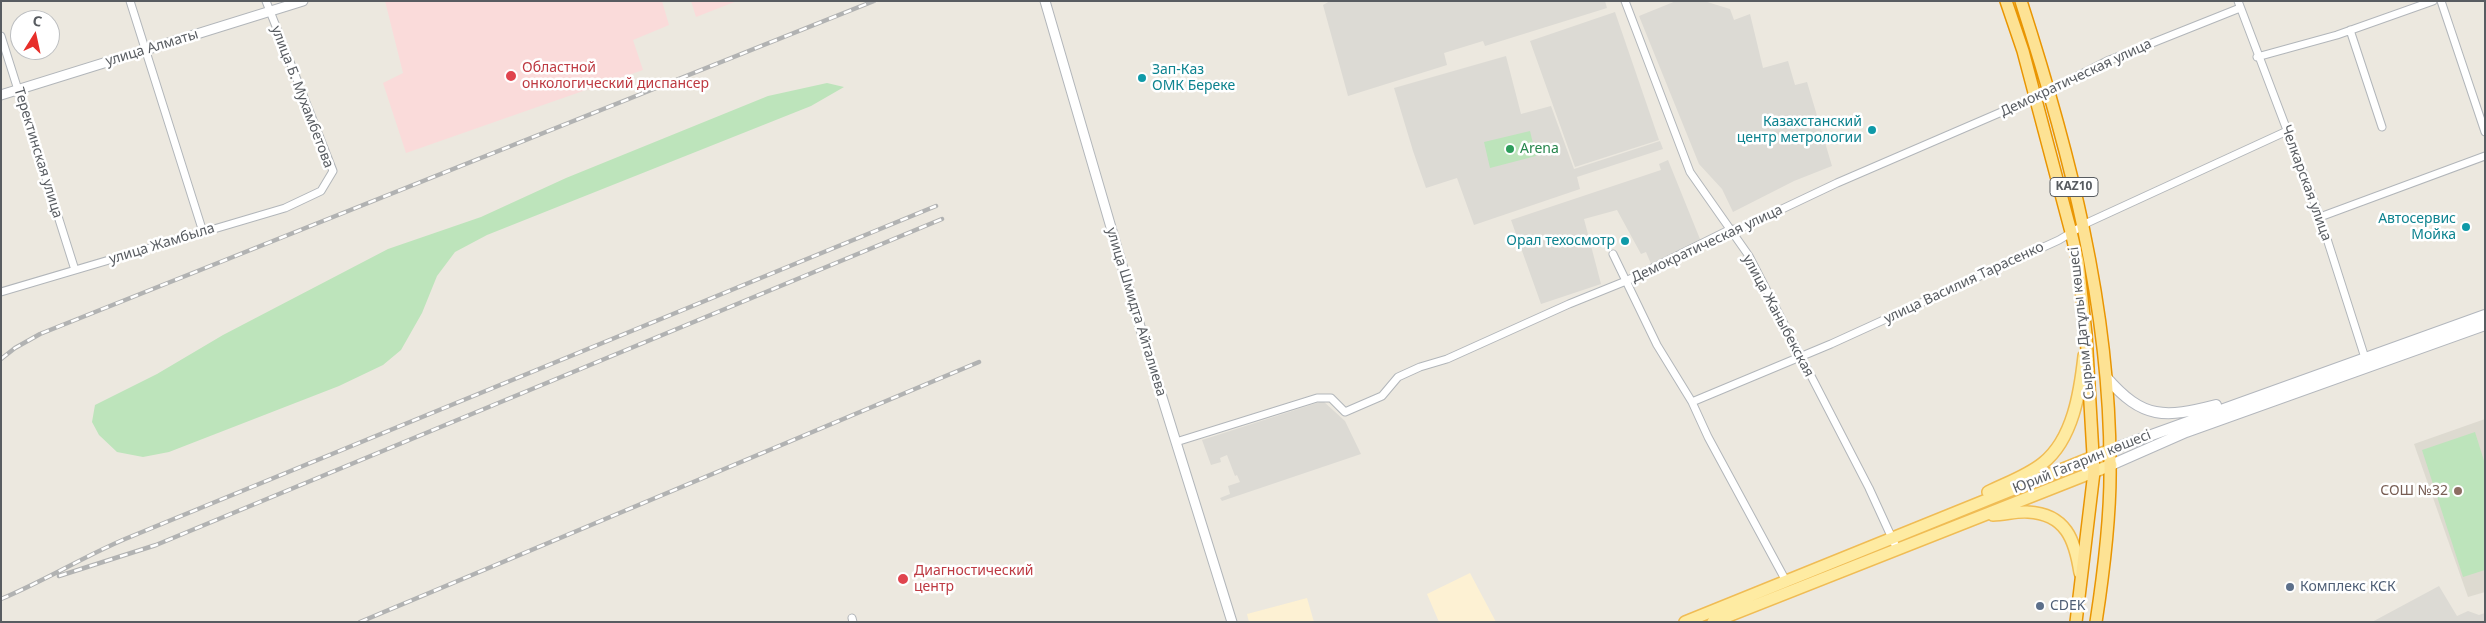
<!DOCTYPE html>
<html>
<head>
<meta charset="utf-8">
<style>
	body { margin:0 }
	#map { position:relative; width:2486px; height:623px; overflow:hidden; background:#ece8df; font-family:"Noto Sans",sans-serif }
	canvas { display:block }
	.frame { position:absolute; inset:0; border:2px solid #585c61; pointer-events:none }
	.north { position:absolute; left:10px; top:10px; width:50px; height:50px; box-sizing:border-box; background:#fff; border:1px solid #bcbec0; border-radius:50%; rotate:10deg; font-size:14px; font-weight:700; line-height:20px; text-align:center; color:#585c61 }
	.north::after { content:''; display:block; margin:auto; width:18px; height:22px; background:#e72f2a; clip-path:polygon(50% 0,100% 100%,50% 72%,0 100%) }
</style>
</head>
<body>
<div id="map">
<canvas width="2486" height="623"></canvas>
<div class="frame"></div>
<div class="north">С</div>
</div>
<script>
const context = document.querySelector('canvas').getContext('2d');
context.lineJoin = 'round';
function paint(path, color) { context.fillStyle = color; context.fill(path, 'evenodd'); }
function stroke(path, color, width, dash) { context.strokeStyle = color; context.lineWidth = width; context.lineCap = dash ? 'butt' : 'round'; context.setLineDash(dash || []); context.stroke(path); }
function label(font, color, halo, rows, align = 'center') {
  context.font = font + ' "Noto Sans",sans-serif'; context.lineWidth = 5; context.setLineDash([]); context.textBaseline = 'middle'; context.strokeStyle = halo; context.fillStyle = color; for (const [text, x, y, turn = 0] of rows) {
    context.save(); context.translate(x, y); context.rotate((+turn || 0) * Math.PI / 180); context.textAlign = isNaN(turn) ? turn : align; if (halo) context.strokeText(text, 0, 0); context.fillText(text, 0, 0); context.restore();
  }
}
paint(new Path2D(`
	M1470,573L1496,622H1439L1427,594Z
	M1307,598L1314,622H1249L1247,614Z`), '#fdf1d3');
paint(new Path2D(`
	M1330,1H1605L1607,8L1485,46L1483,41L1444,53L1447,65L1348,96L1323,5Z
	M1676,1H1704L1730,9L1734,20L1750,14L1763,68L1788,61L1795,85L1807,82L1832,166L1794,181L1733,212L1722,189L1699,164L1639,16Z
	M1615,12L1659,140L1575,167L1530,41Z
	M1506,56L1521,114L1551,106L1574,169L1660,141L1663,149L1577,177L1580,189L1474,225L1457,178L1426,188L1413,151L1394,88Z
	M1668,160L1704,249L1654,271L1646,252L1641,254L1617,210L1584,219L1601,284L1541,304L1511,220L1661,170L1659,164Z
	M1323,401L1345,421L1361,454L1222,501L1220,498L1230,494L1228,486L1240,482L1237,475L1235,476L1227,455L1220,458L1221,462L1211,465L1202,440Z
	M2439,586L2457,616L2468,611L2479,615L2485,613V622H2372Z`), '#dcdad4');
paint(new Path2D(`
	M2485,419V592L2468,597L2414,444Z`), '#dddad0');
paint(new Path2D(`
	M385,1H662L669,25L633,40L643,70L406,153L383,83L403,73Z
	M691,1H737L696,17Z`), '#fadbda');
paint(new Path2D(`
	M827,83L844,87L811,106L487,235L455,252L437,276L422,313L401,350L383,365L339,386L169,452L143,457L117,452L99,435L92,422L95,405L157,374L223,335L388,249L481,217L566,178L768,96Z
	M1530,131L1536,156L1490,168L1484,142Z
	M2475,432L2485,464V570L2463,577L2422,450Z`), '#bde4bb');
const minor = new Path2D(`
	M130,1L203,232
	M1625,1L1690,172L1749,256L1869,488L1897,549
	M2238,1L2320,217L2366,361
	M2441,1L2485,132
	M2350,30L2382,127
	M1,36L75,270
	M2257,57L2337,35L2433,1
	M2320,217L2485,156
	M1613,254L1657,345L1692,402L1708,437L1786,581
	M1,292L285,208L321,191L333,171L266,1
	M1692,402L1831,344L2059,240L2089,222L2287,131
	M1176,442L1317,398H1331L1345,412L1382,396L1398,377L1420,367L1447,359L1569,304L1626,281L1729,230L1742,228L1837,183L2034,98L2107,61L2240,8
	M852,618L853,622`);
const tertiary = new Path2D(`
	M1045,1L1138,320L1232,622
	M1,95L303,1`);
const secondary = new Path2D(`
	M2106,377C2143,420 2165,418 2216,405
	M2110,450L2485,315
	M2111,465L2186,432L2485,325`);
const primary = new Path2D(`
	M1988,492C2006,483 2027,476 2043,463C2073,439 2080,392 2084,356
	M1993,515C2005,515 2016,511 2028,512C2066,514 2075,540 2080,573
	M1685,622L2110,450
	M1713,622L2111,465`);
const trunk = new Path2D(`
	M2006,1L2023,51L2071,232L2078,262L2086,334L2094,472L2076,622
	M2021,1C2069,150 2110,306 2110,464C2111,516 2104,570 2096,622`);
stroke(minor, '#b2b6ba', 9);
stroke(tertiary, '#b2b6ba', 11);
stroke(secondary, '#b3b7bd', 12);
stroke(primary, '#f0bc54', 14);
stroke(trunk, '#e99502', 14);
stroke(minor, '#fff', 7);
stroke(tertiary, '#fff', 9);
stroke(secondary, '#fff', 10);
stroke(primary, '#feeba2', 11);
stroke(trunk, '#fde294', 11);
const rail = new Path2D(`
	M1,359L15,348L40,334L874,1
	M59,576L156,545L942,219
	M1,599C44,581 83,557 125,539L936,206
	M360,622L979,362`);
stroke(rail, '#b1b2b2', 4.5);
stroke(rail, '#fff', 2.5, [8]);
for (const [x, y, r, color] of [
	[511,76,6,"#e0444e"],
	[1142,78,5,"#0f9aa8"],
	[1872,130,5,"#0f9aa8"],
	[1510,149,5,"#2e9e5b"],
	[2466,227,5,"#0f9aa8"],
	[1625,241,5,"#0f9aa8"],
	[2458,491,5,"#8d6e63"],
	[903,579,6,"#e0444e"],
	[2290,587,5,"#5c6f8a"],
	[2040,606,5,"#5c6f8a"]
]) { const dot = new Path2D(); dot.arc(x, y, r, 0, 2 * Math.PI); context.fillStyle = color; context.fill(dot); stroke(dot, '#fff', 2); }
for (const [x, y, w] of [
	[2074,187,48]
]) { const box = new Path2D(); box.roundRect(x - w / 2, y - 9.5, w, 19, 4); context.fillStyle = '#fff'; context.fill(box); stroke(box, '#585c61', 1); }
label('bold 12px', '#585c61', null, [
	["KAZ10",2074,187]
]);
label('14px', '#585c61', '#fff', [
	["улица Алматы",152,48,-17],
	["Демократическая улица",2076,78,-25],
	["улица Б. Мухамбетова",302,97,69],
	["Теректинская улица",38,153,73],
	["Челкарская улица",2306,183,70],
	["улица Жамбыла",162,244,-17],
	["Демократическая улица",1707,244,-25],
	["улица Василия Тарасенко",1964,283,-25],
	["улица Шмидта Айталиева",1136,312,73],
	["улица Жаныбекская",1778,316,62],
	["Сырым Датұлы көшесі",2082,323,-96],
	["Юрий Гагарин көшесі",2082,462,-22]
]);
label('14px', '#be3a42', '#fff', [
	["Областной",522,68],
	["онкологический диспансер",522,84],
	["Диагностический",914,571],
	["центр",914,587]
], 'left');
label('14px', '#0d838f', '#fff', [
	["Зап-Каз",1152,70,"left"],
	["ОМК Береке",1152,86,"left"],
	["Казахстанский",1862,122],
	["центр метрологии",1862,138],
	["Автосервис",2456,219],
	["Мойка",2456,235],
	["Орал техосмотр",1615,241]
], 'right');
label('14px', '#27864d', '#fff', [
	["Arena",1520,149]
], 'left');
label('14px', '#785e54', '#fff', [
	["СОШ №32",2448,491]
], 'right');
label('14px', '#4e5e75', '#fff', [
	["Комплекс КСК",2300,587],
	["CDEK",2050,606]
], 'left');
</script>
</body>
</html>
